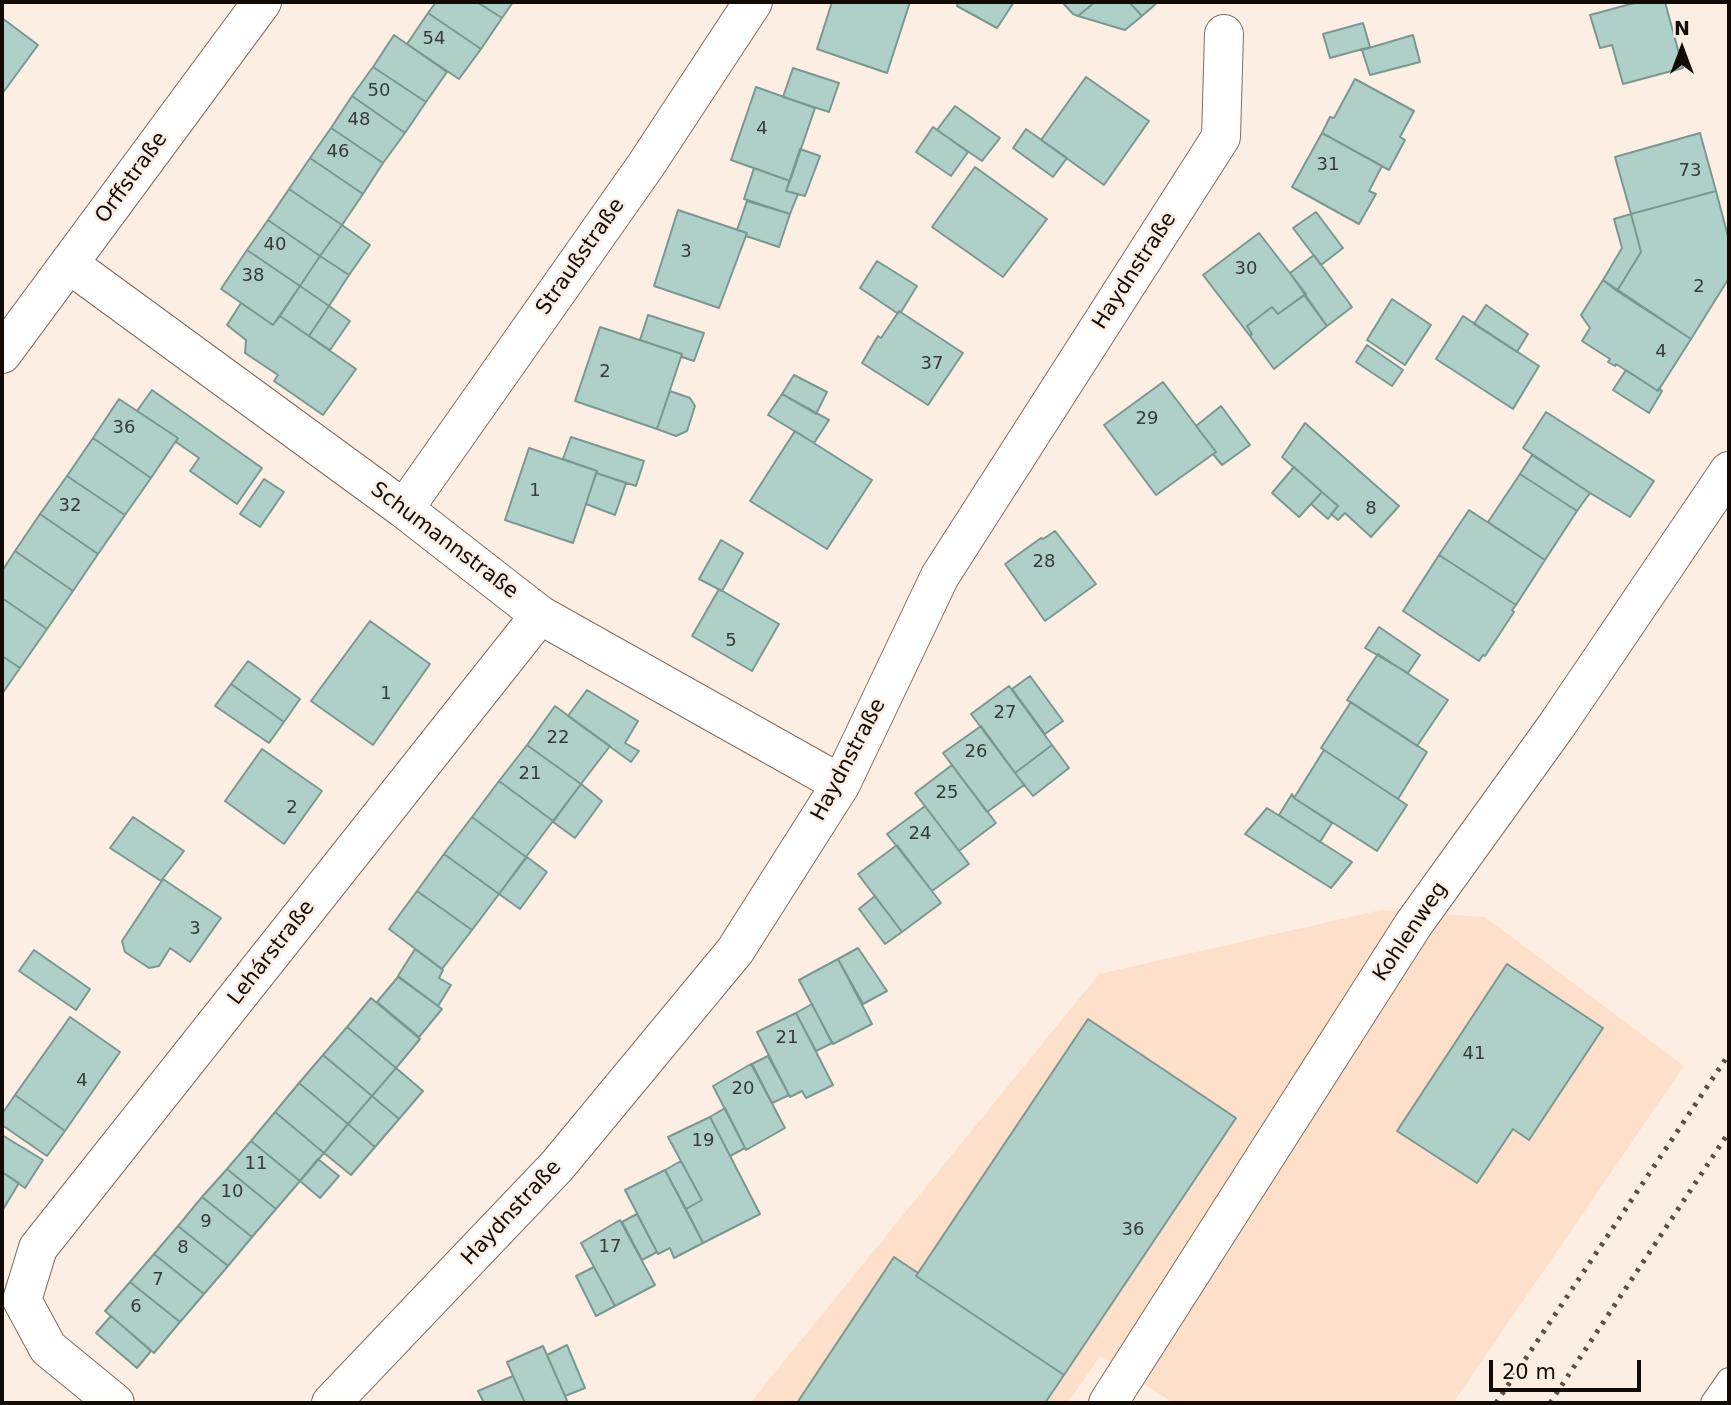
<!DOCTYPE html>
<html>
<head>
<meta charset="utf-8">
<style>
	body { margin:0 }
	#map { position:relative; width:1731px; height:1405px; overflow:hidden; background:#fdeee4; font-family:"DejaVu Sans",sans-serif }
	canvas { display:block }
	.frame { position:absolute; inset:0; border:4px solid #110a05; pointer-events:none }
	.north { position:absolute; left:1647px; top:14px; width:70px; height:70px; -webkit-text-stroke:5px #fdeee4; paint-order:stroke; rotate:0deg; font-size:19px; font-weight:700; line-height:28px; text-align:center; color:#110a05 }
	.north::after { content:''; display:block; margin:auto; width:24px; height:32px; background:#110a05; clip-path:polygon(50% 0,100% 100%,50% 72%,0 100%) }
	.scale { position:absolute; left:1489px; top:1360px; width:152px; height:32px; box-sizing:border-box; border:4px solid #110a05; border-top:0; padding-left:9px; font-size:21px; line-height:24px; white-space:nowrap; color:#110a05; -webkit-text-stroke:5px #fdeee4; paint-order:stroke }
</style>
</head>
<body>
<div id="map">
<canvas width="1731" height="1405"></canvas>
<div class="frame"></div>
<div class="north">N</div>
<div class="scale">20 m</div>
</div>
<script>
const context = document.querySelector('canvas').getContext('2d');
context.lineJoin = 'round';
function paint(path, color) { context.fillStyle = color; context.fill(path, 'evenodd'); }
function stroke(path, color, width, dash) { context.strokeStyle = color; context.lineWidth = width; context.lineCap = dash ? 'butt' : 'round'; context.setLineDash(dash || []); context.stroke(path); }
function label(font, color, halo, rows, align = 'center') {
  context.font = font + ' "DejaVu Sans",sans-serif'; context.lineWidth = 5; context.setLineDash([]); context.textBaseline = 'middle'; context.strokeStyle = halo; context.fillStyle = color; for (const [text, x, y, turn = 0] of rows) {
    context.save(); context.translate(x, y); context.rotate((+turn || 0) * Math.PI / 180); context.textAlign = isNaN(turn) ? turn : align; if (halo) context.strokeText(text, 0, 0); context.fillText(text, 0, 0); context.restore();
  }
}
paint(new Path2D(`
	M1381,910L1485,917L1684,1066L1453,1403H1174L1100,1356L1068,1403H750L1099,974Z`), '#fedfca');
const building = new Path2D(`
	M436,2H477L502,18L481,49L428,13Z
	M477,2H513L502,18Z
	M832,2H910L887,73L817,49Z
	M958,2H1014L997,28L957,6Z
	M1062,2H1095L1078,16L1073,14Z
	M1095,2H1129L1142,16L1125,30L1078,16Z
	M1129,2H1158L1142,16Z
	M1638,2H1665L1683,68L1623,84L1612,45L1600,48L1590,15Z
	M428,13L481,49L459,79L407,44Z
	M2,18L38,45L2,94Z
	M1363,23L1370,47L1330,58L1323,34Z
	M394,35L447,72L426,102L373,67Z
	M1413,35L1420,62L1370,75L1362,50Z
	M373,67L426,102L405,133L352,96Z
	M793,68L839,83L829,112L783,97Z
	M1086,77L1149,121L1104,185L1041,140Z
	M1355,79L1414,111L1400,137L1405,140L1389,170L1322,133L1330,117L1334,118Z
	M756,87L815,108L790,181L731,160Z
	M352,96L405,133L383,163L331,128Z
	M955,106L1000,138L982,161L937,130Z
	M933,127L968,152L951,176L916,152Z
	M331,128L383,163L363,194L310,158Z
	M1026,129L1067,158L1053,177L1013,148Z
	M1322,133L1382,166L1369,191L1376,194L1359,224L1292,187Z
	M1700,133L1716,191L1631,214L1615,157Z
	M800,149L820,156L805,196L786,191Z
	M310,158L363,194L342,225L289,189Z
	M975,167L1047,219L1003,277L932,227Z
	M754,168L790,181L786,191L798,194L790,214L744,199Z
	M289,189L342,225L320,256L268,220Z
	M1716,191L1729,240V278L1691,339L1617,291L1641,252L1631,214Z
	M747,201L790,214L779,247L746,236L747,233L737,230Z
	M678,210L747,233L719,308L654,286Z
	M1316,212L1343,248L1321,265L1293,228Z
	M1631,214L1641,252L1617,291L1603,280L1622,248L1614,219Z
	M268,220L320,256L300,286L247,250Z
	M342,225L370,245L349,275L320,256Z
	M1259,233L1306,294L1278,314L1272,307L1247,326L1252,334L1250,336L1203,275Z
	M247,250L300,286L273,325L221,289Z
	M1314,255L1352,307L1327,326L1290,273Z
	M320,256L349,275L329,306L300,286Z
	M877,261L917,286L901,312L897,313L860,288Z
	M1603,280L1691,339L1658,391L1616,364L1615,366L1608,362L1610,359L1582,341L1590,328L1581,315Z
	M300,286L329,306L309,336L280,316Z
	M1304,295L1327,326L1274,369L1250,336L1252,334L1247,326L1272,307L1278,314Z
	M1392,299L1431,325L1405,365L1367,340Z
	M241,303L273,325L280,316L356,369L323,415L274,381L278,375L245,353L246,340L227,325Z
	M1486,305L1528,334L1517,352L1474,324Z
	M329,306L350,321L330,350L309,336Z
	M899,311L963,353L928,405L862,363L878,336L881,338Z
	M648,315L704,333L694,361L682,357V354L640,340Z
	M1463,316L1539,366L1513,409L1436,359Z
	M600,327L682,354L657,429L575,401Z
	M1367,345L1403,370L1392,386L1356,362Z
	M1626,370L1658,391L1659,388L1662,391L1649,413L1613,390Z
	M794,375L827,392L816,414L782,394Z
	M1163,382L1216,452L1156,495L1104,425Z
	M152,390L262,468L237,504L190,471L199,458L176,442L178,438L137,411Z
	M670,391L690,398L695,406L687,431L676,436L657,429Z
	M782,394L829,420L814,443L768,415Z
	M119,399L178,438L151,478L93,438Z
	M1221,406L1250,445L1222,465L1213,454L1216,452L1196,426Z
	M1546,412L1654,481L1630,517L1590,493L1523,448Z
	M1305,423L1399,506L1371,537L1345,513L1338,520L1331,514L1338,506L1282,457Z
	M795,431L872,480L827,549L750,501Z
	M571,437L644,461L636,486L596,473L597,471L563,459Z
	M93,438L151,478L125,515L67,476Z
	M529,448L597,471L573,543L505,520Z
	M1532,455L1590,493L1577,511L1520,474Z
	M1294,467L1322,492L1299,517L1272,493Z
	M596,473L626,483L615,515L586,504Z
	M1520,474L1577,511L1545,560L1488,522Z
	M67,476L125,515L98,554L40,514Z
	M264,479L284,492L260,527L240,514Z
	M1322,492L1338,506L1328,519L1311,504Z
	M1469,510L1545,560L1516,605L1439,555Z
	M40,514L98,554L73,591L15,551Z
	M1055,531L1096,584L1045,621L1005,564L1041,538L1043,539Z
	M721,540L743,553L722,591L699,579Z
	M15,551L73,591L47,629L2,598V571Z
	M1439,555L1516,605L1512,610L1514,612L1485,656L1483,655L1479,661L1403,611Z
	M719,589L779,624L752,671L692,636Z
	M2,598L47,629L20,668L2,656Z
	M370,621L430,664L373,745L311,701Z
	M1379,627L1420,655L1408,673L1365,648Z
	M1378,654L1448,700L1417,746L1347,700Z
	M2,656L20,668L2,694Z
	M248,661L300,699L284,722L231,684Z
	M1030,676L1063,721L1045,734L1012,689Z
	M231,684L284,722L269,743L215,706Z
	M1009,686L1052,745L1015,773L971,714Z
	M587,690L638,721L625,743L639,751L631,762L568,716Z
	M1351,702L1427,752L1398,799L1321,748Z
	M555,706L610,746L581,784L527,745Z
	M981,726L1024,785L987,812L943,753Z
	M527,745L581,784L553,821L499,781Z
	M1052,745L1069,768L1033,796L1015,773Z
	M262,749L322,791L284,844L225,801Z
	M1324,750L1407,805L1377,851L1294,798Z
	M952,765L996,823L959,851L915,793Z
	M499,781L553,821L526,857L472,817Z
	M581,784L602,801L575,838L553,822Z
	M1292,794L1294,798L1332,823L1320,842L1279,815Z
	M925,806L969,864L932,891L887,834Z
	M1267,808L1352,862L1331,888L1245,834Z
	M133,817L184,851L161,881L110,848Z
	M472,817L526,857L499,894L444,854Z
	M897,845L941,903L902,932L858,874Z
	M444,854L499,894L472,930L417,891Z
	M527,857L547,872L520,909L499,894Z
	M163,879L221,918L190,962L170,948L159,966L149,968L125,952L122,941Z
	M417,891L472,930L442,969L389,929Z
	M875,896L902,932L885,944L859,909Z
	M858,948L887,991L863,1004L838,959Z
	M415,949L443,970L439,978L451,985L438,1006L398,976Z
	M34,950L90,989L76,1010L19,971Z
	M838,959L872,1024L833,1044L799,980Z
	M1507,964L1603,1028L1529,1140L1513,1129L1477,1183L1397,1131Z
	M398,977L442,1009L419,1037L377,1002Z
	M371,998L420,1039L396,1068L347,1027Z
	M812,1004L832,1043L816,1051L796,1013Z
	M796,1013L833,1085L806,1098L802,1091L790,1097L757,1032Z
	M70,1017L120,1052L65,1131L15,1095Z
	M1088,1019L1236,1118L1064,1375L916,1276Z
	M347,1027L396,1068L372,1096L323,1055Z
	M323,1055L372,1096L348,1124L299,1083Z
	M768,1056L789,1095L772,1103L752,1064Z
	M751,1064L785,1128L746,1150L713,1086Z
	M396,1068L423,1091L399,1119L372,1096Z
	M299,1083L348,1124L324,1153L275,1112Z
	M15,1095L65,1131L47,1156L2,1125V1114Z
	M372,1096L399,1119L375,1147L348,1124Z
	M725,1108L745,1148L730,1156L710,1117Z
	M275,1112L324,1153L300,1181L251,1141Z
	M710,1117L760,1214L703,1243L686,1209L702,1200L668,1137Z
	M348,1124L375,1147L351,1175L324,1153Z
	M2,1135L43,1160L25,1188L2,1172Z
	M251,1141L300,1181L276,1209L227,1169Z
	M318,1159L339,1176L320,1198L300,1181Z
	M681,1161L702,1200L686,1209L665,1170Z
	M227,1169L276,1209L252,1237L202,1197Z
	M665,1170L703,1243L674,1258L670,1248L658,1254L625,1190Z
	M2,1172L19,1183L2,1211Z
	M202,1197L252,1237L228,1266L178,1226Z
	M637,1214L657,1252L642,1260L622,1222Z
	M620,1220L655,1285L615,1306L581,1243Z
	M178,1226L228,1266L204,1294L154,1254Z
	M154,1254L204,1294L180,1322L130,1282Z
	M894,1257L918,1273L916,1276L1064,1375L1045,1403H797Z
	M594,1267L615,1306L596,1316L576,1276Z
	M130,1282L180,1322L154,1353L105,1311Z
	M111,1316L151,1351L137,1368L96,1333Z
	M567,1345L585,1388L565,1396L547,1355Z
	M543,1346L565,1396L568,1403H525L513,1376L507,1362Z
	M513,1376L525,1403H484L478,1391Z`);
paint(building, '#afcfc9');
stroke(building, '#7a9892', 2);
const service = new Path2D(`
	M1713,1403L1729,1380`);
const minor = new Path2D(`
	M69,264L404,509L540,615L841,784
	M2,354L262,2
	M404,509L646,165L753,2
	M115,1403L48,1348L22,1300L38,1248L540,615
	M331,1403L557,1166L735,951L841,784L940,576L1221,137L1224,34
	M1108,1403L1413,925L1557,725L1729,471`);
stroke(service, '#826d5e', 26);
stroke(minor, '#826d5e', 40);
stroke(service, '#fff', 24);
stroke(minor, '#fff', 38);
stroke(new Path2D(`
	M1496,1403L1729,1054
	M1550,1403L1729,1132`), '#594f49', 5, [3.5, 7]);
label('18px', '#383b36', null, [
	["54",434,39],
	["50",379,91],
	["48",359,120],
	["4",762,129],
	["46",338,152],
	["31",1328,165],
	["73",1690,171],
	["40",275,245],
	["3",686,252],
	["30",1246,269],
	["38",253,276],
	["2",1699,287],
	["4",1661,352],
	["37",932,364],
	["2",605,372],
	["29",1147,419],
	["36",124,428],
	["1",535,491],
	["32",70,506],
	["8",1371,509],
	["28",1044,562],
	["5",731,641],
	["1",386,694],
	["27",1005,713],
	["22",558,738],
	["26",976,752],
	["21",530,774],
	["25",947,793],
	["2",292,808],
	["24",920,834],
	["3",195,929],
	["21",787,1038],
	["41",1474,1054],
	["4",82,1081],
	["20",743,1089],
	["19",703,1141],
	["11",256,1164],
	["10",232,1192],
	["9",206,1222],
	["36",1133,1230],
	["17",610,1247],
	["8",183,1248],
	["7",158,1280],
	["6",136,1307]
]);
label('21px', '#110a05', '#fdeee4', [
	["Orffstraße",132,178,-54],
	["Straußstraße",581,257,-55],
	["Haydnstraße",1135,271,-57],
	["Schumannstraße",444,541,37],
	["Haydnstraße",849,760,-62],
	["Kohlenweg",1411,932,-56],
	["Lehárstraße",272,953,-52],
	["Haydnstraße",512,1213,-47]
]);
</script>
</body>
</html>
